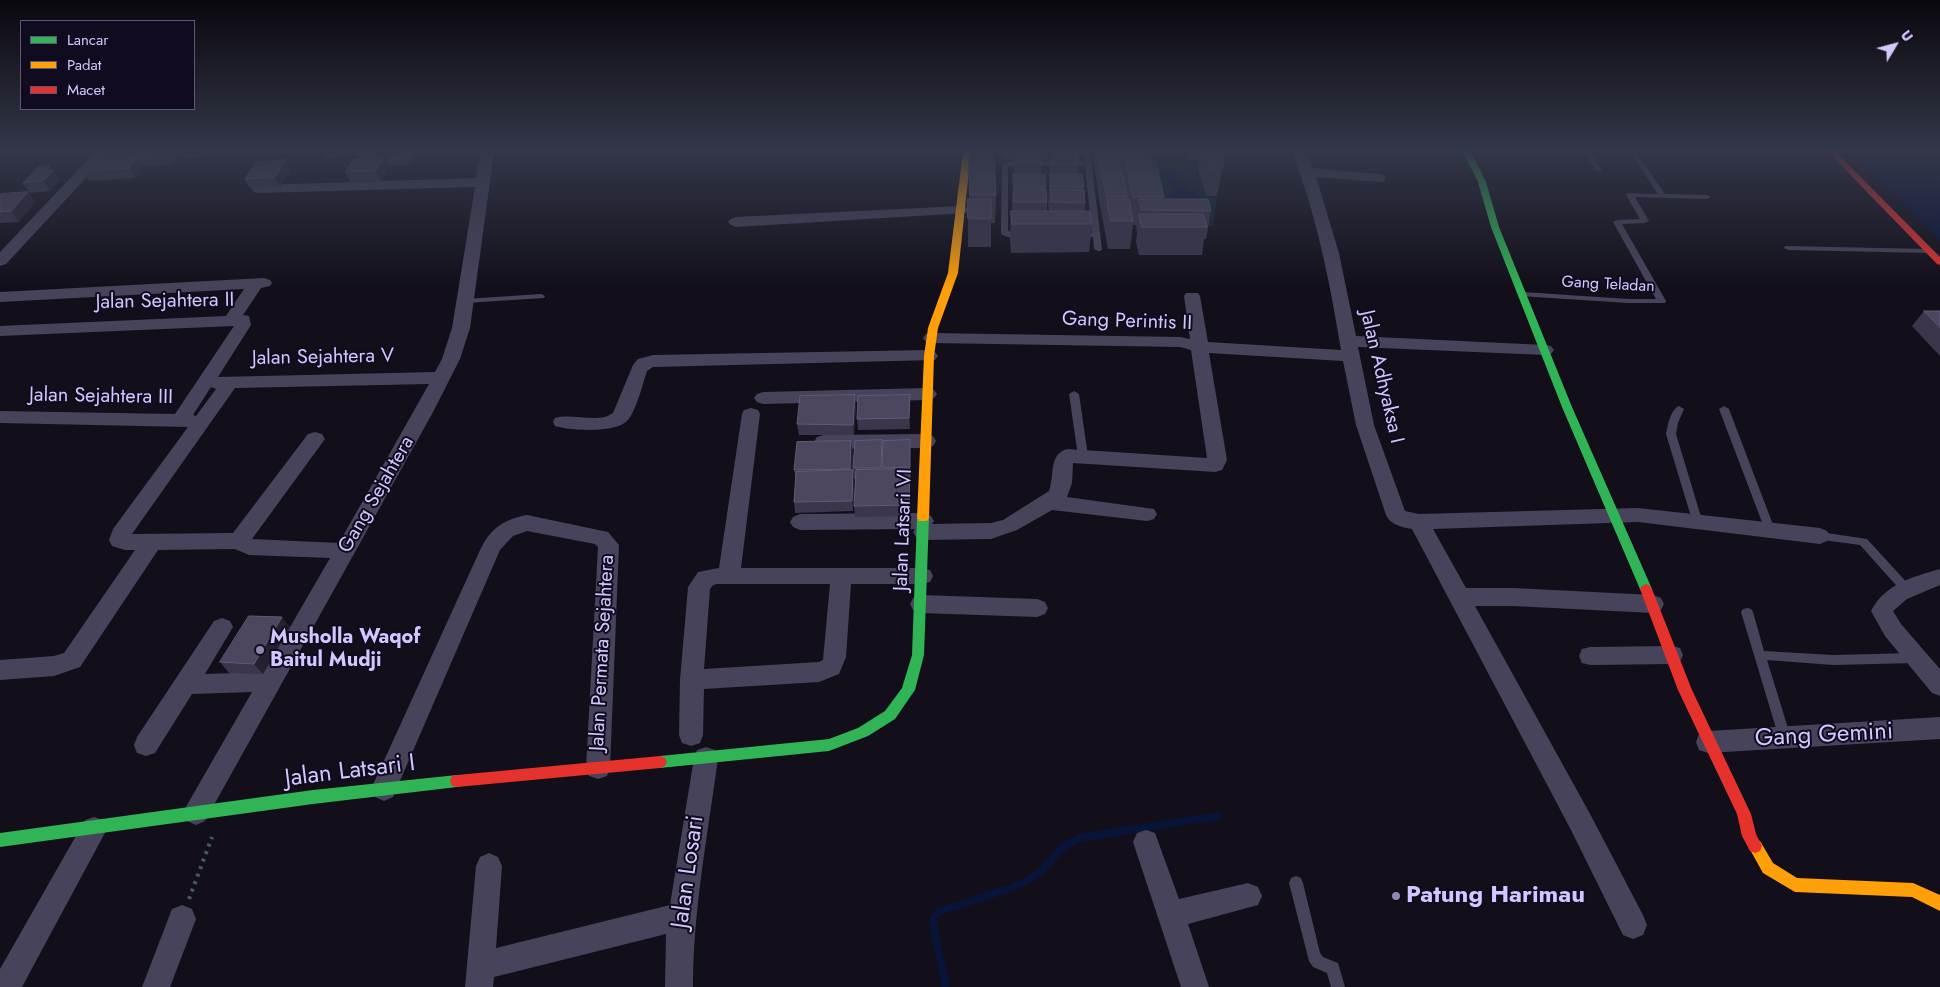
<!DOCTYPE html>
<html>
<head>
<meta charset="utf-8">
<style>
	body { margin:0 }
	#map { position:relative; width:1940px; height:987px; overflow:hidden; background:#120f1a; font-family:Jost,sans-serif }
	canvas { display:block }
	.legend { position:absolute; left:20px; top:20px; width:175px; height:90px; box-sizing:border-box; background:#100b1e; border:1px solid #5e5678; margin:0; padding:6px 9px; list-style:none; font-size:15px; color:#d4c7ff }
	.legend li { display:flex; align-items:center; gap:10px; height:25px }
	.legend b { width:25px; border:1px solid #5e5678 }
	.north { position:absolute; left:1870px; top:20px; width:50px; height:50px; -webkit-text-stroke:4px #100b1e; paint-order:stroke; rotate:53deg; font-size:14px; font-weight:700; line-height:20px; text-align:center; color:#d4c7ff }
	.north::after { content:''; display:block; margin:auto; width:18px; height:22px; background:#d4c7ff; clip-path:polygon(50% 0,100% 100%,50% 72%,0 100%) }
</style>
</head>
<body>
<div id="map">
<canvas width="1940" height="987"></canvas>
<ul class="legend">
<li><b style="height:6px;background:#30b455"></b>Lancar</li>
<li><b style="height:6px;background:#ff9f0a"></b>Padat</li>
<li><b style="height:6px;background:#e5322d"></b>Macet</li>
</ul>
<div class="north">U</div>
</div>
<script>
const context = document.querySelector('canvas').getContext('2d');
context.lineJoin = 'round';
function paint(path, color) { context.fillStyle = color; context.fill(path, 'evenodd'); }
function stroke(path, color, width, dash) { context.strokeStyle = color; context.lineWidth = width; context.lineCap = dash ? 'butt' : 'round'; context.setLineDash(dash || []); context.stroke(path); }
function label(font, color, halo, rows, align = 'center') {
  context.font = font + ' Jost,sans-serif'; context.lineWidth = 4; context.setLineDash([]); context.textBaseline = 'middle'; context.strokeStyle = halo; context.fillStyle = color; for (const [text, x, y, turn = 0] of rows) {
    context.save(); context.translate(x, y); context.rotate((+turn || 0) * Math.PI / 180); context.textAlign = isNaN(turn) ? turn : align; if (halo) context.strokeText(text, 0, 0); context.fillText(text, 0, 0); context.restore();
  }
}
paint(new Path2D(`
	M1146,152H1185L1187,160H1194L1205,196L1217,197L1213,226L1162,225Z`), '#0f2326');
paint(new Path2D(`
	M1852,152H1940V240Z
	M1167,170L1179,172L1185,186L1206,201H1169C1179,181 1166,187 1158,174L1161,171Z`), '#081438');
stroke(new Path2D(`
	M946,987L933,925L934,918L938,912L1014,887L1030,879L1040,872L1063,847L1079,838L1218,816`), '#081438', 8);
stroke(new Path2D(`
	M189,899L212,837`), '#4a5767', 4, [3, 5]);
paint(new Path2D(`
	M1084,152H1090L1102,249L1101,251H1098L1094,249L1093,237L1077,238L1073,236L1077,234L1092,233L1085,165L1008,166V231L1026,234L1027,236C1020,241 1008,238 1001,234L1002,164L1011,161H1085Z
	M1584,152H1590L1602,170L1600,171H1596Z
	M1630,152H1636L1665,194L1707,195L1711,197L1707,199L1635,197L1649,221L1645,223L1622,224L1666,301L1665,303H1628L1520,296L1519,294L1523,292L1628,299H1656L1613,222L1617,220L1640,219L1626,195L1627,193L1658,194Z
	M1785,246L1929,249L1933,251L1929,253L1788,250L1784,248Z
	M541,294L545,296L544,298L466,303L462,301L466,299Z
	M1074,391L1079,394L1088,456L1083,459L1078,456L1069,394Z
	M1679,406L1684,409L1678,423L1676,434L1702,520L1701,523H1693L1692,520L1666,434C1668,425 1670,410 1679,406Z
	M1724,406L1729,409L1775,530L1774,533H1766L1765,530L1719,409Z
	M1820,532L1867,539L1911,587L1912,590L1911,593H1903L1860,545L1816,539L1815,536L1816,533Z
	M1747,608L1751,609L1753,612L1764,651L1833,655L1915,653L1919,655L1921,658L1919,661L1915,663L1833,665L1767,660L1791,738L1789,742L1785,743L1781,742L1779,738L1741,612L1743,609Z
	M1296,876L1301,878L1303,883L1320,953L1323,957L1338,963L1345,987H1331L1327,973L1313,967L1309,961L1289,883L1291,878Z`), '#47435b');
paint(new Path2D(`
	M95,152H110L6,264L0,266V252Z
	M480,152H494L470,328L460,359L432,414L205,821L196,825L187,821L183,813L187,805L252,692L192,694L155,753L146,756L137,753L134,745L137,737L214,621L222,618L230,621L233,627L205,674L264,672L330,558L249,555L235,549L158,550L80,667L54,676L0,680V660L54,656L64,653L135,550H125L112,546L109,540L113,529L188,427L0,423V411L175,414L234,326L0,336V326L226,316L244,289L0,302V292L264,278L270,280L272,283L270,286L261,288L243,315L249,316L251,325L218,377L435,372L442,359L452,328L475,187L259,193L254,192L252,189L254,186L259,185L476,178ZM429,384L339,543L252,539L325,439L322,434L315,432L308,434L233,533L132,534L235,388ZM211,387L216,389L196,416L193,415Z
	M1292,152H1306L1312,168L1379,174L1384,175L1386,178L1384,181L1379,182L1316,177L1339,253L1356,336L1545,345L1551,346L1554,350L1551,354L1545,355L1358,347L1374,425L1405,511L1419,514L1638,508L1820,528L1827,531L1830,536L1827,541L1820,544L1638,522L1433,529L1466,588H1513L1653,595L1661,598L1664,604L1661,610L1653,613L1513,606H1475L1589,812L1643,915L1647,925L1643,935L1633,939L1623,935L1571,830L1412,529C1401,527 1391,525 1386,515L1356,425L1343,361L1209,353L1227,460L1222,470L1215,472L1073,463L1072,483L1067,497L1154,509L1157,514L1154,519L1147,521L1052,510L1017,530L991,539L923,540L916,537L913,532L915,529L800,530L793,527L790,522L793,517L800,514L924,513L931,516L934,521L932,524L991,523L1003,520L1049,491C1055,475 1048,455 1067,449L1207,458L1191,350L1180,347L932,343L926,342L923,338L926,334L932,333L1180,337L1190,339L1184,296L1186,293H1198L1200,296L1208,342L1341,350C1330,283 1317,216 1292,152Z
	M961,206L966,207L968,210L966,213L736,227L731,225L728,222L731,219L736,217Z
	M929,350L935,352L938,356L935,360L653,367L647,371C643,383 636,412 627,421C615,433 571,431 555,426L553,422L555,418C573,413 598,424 613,413L633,365L638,359L653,355Z
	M928,388L934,390L937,394L934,398L928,400L763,404L757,402L754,398L757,394L763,392Z
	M751,408L758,410L760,414L741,568H922L930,570L933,576L930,582L922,584H851L846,657L839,674L819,682L704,689L703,735L700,743L691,746L682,743L679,735L680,680L688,587L698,572L719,568L742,414L744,410ZM717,584H830L823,660L819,662L704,669L710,589L713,585Z
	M926,434L933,436L936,441L933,446L926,448L824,449L817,447L814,442L817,437L824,435Z
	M527,515L608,532L619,545L610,768L607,776L598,779L589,776L586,768L598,547L595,544L527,531L513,536L500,550L393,797L384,801L375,797L371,789L481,548C491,528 505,519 527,515Z
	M1940,569V585L1907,599L1893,611L1901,624L1940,669V696L1932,693L1885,636L1871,611C1885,584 1912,577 1940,569Z
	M921,595L1037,599L1045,602L1048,608L1045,614L1037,617L921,613L913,610L910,604L913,598Z
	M1672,646L1680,648L1683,655L1680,662L1672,664L1590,665L1582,663L1579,656L1582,649L1590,647Z
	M1940,717V739L1708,753L1699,750L1696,742L1699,734L1708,731Z
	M706,747L715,750L718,758C708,834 693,910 693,987H665L666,934L494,977L493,987H465L476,866L480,857L489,853L498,857L502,866L496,948L670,905L694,758L697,750Z
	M94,817L103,820L107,829L22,987H0V969L85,820Z
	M1146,830L1155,833L1179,899L1248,883L1258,887L1262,896L1258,905L1188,924L1209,987H1181L1133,842L1137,833Z
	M182,905L192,909L196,919L170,987H142L172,909Z`), '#47435b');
paint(new Path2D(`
	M1463,152H1471L1486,182L1499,227L1572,407L1652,589L1650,592H1642L1640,589L1562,407L1491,227L1478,182Z
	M923,514L927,515L929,518L924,655L915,690L895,719L868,736L829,751L660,768L655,766L653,762L655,758L660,756L829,739L858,728L885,711L902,688L912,655L917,518L919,515Z
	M457,775L462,776L464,781L462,786L457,787L313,804L0,847V833L313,790Z`), '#30b455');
paint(new Path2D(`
	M963,152H971L958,273L938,328L934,356L929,518L927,521H919L917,518L924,356L928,328L948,273Z
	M1755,839L1760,841L1773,863L1797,878L1913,883L1940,895V911L1912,897L1795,892L1763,873L1748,846L1750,841Z`), '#ff9f0a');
paint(new Path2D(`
	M1828,152H1836L1940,257V265L1937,264Z
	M1646,584L1650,586L1652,589L1692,690L1751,814L1756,834L1762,846L1760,851L1755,853L1750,851L1742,836L1737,814L1678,690L1640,589L1642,586Z
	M660,756L665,758L667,762L665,766L660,768L457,787L452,786L450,781L452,776L457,775Z`), '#e5322d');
paint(new Path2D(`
	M106,152H134L131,156L109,157Z
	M136,152H216L213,156L183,158L181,154L174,164L143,166L135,178L89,181L83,171L94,164L132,157Z
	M323,152H349L347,156L326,158Z
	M384,152L381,158L388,168L381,181L350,182L345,172L359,159L357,154Z
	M392,152H417L411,164L389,166L387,161L401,154L402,152L392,153Z
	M970,152H994L996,195L995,223H991V247H968V199H969V157H970Z
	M1002,152H1050L1049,159H1041V174L1046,187L1047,202V211H1049L1048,202L1050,174V152H1080V158H1078V174L1084,187L1085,203V211L1092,224L1089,252L1011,253L1010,240L1011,211H1012L1013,174H1014V159H1003Z
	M1092,152H1153V161L1164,197L1163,199L1211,211L1206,239H1204L1202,255H1139L1136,242L1137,233L1136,225H1133L1130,249H1108L1097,187V183Z
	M1186,152H1223V168L1217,196H1206L1197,167L1198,160H1188Z
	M50,166L60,180L50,191L30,193L23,183Z
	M291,170L280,187L250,188L245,179Z
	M28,192L35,202L19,222L0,223V196Z
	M1924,311H1940V356L1912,326Z
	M910,395V429L858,430L857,419Z
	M856,406L854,435H799L797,424Z
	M882,440V449L910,451V516L855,517L854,506L855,479H854L853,468Z
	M851,441L853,452L852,470L854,481L853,511L795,513L794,502L796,480L794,470Z
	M290,627L263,674L229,673L220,662Z`), '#3b364b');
paint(new Path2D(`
	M129,152H134L131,156Z
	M170,152H179L181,154L174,164L168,154Z
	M211,152H216L213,156Z
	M345,152H349L347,156Z
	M375,152H384L378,163L374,153Z
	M412,152H417L411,164L409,159Z
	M137,156L143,166L135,178L129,168Z
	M383,158L388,168L381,181L376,171Z
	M286,160L291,170L280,187L275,177Z
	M50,166L60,180L50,191L43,181L46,170Z
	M28,192L35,202L19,222L11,211Z
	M855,395L856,406L854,435L853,425Z
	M910,395V429L909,418Z
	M882,440L883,451L882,478L881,468Z
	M851,441L853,452L851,479L850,469Z
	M910,469V516L909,505Z
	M853,470L854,481L853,511L852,501Z
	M282,617L290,627L263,674L254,664Z`), '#24202f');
const building = new Path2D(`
	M136,152H170L168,154L137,156L129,168L83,171L89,164H94L98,159L132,157Z
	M358,152H375L374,153L357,154Z
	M402,152H412L409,159L387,161L389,155L401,154Z
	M970,152H994V154H970Z
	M1099,152H1118L1119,157H1100Z
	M1124,152H1153V155H1142L1144,161H1156L1164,197H1133Z
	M1205,152H1223V168L1211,169Z
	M1016,153H1041L1042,164H1016Z
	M1052,154H1077L1078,165H1053Z
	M969,157H994L996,195H970Z
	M383,158L376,171L345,172L353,160Z
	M286,160L275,177L245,179L256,162Z
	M1099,160H1119L1127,197H1107Z
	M50,166L46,170H54L43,181L23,183L38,167Z
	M1013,174H1045L1046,187H1014Z
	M1050,174H1082L1084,187H1051Z
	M1014,189H1046L1047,202H1014Z
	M1051,189L1084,190L1085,203L1052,202Z
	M28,192L11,211L0,212V196L1,194Z
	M968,199H991V219L968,218Z
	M1107,199H1129L1133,221H1111Z
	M1139,199H1208L1211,211L1142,210Z
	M1011,211H1090L1092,224H1012Z
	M1139,214H1203L1207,227H1142Z
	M1924,311H1940V327Z
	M855,395L853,425L797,424L800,396Z
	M910,395L909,418L857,419L858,396Z
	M882,440L881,468H853L855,441Z
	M910,440V467L882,468L883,441Z
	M851,441L850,469L794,470L797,442Z
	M910,469L909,505L854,506L856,470Z
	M853,470L852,501L794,502L796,472Z
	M249,616L282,617L254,664L220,662Z`);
paint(building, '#4c465e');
stroke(building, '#615a77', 1);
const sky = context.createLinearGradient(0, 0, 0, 290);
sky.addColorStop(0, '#0a080e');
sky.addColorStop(0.52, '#333749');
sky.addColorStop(1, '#33374900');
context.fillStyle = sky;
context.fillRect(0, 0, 1940, 290);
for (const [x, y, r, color] of [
	[260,650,5,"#9087af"],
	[1396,896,5,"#9087af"]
]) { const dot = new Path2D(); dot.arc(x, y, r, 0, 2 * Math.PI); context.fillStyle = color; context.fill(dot); stroke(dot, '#100b1e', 2); }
label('16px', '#d4c7ff', '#100b1e', [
	["Gang Teladan",1608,285,3]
]);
label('20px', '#d4c7ff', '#100b1e', [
	["Jalan Sejahtera II",165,302,-1],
	["Gang Perintis II",1127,322,2],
	["Jalan Sejahtera V",323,358,-1],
	["Jalan Adhyaksa I",1381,377,77],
	["Jalan Sejahtera III",101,397,1],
	["Gang Sejahtera",377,495,-60],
	["Jalan Latsari VI",904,530,-88],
	["Jalan Permata Sejahtera",603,653,-87]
]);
label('bold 20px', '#d4c7ff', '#100b1e', [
	["Musholla Waqof",270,638],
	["Baitul Mudji",270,661]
], 'left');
label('24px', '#d4c7ff', '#100b1e', [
	["Gang Gemini",1824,736,-3],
	["Jalan Latsari I",350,772,-7],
	["Jalan Losari",689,872,-82]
]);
label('bold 24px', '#d4c7ff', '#100b1e', [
	["Patung Harimau",1406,896]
], 'left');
</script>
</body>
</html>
